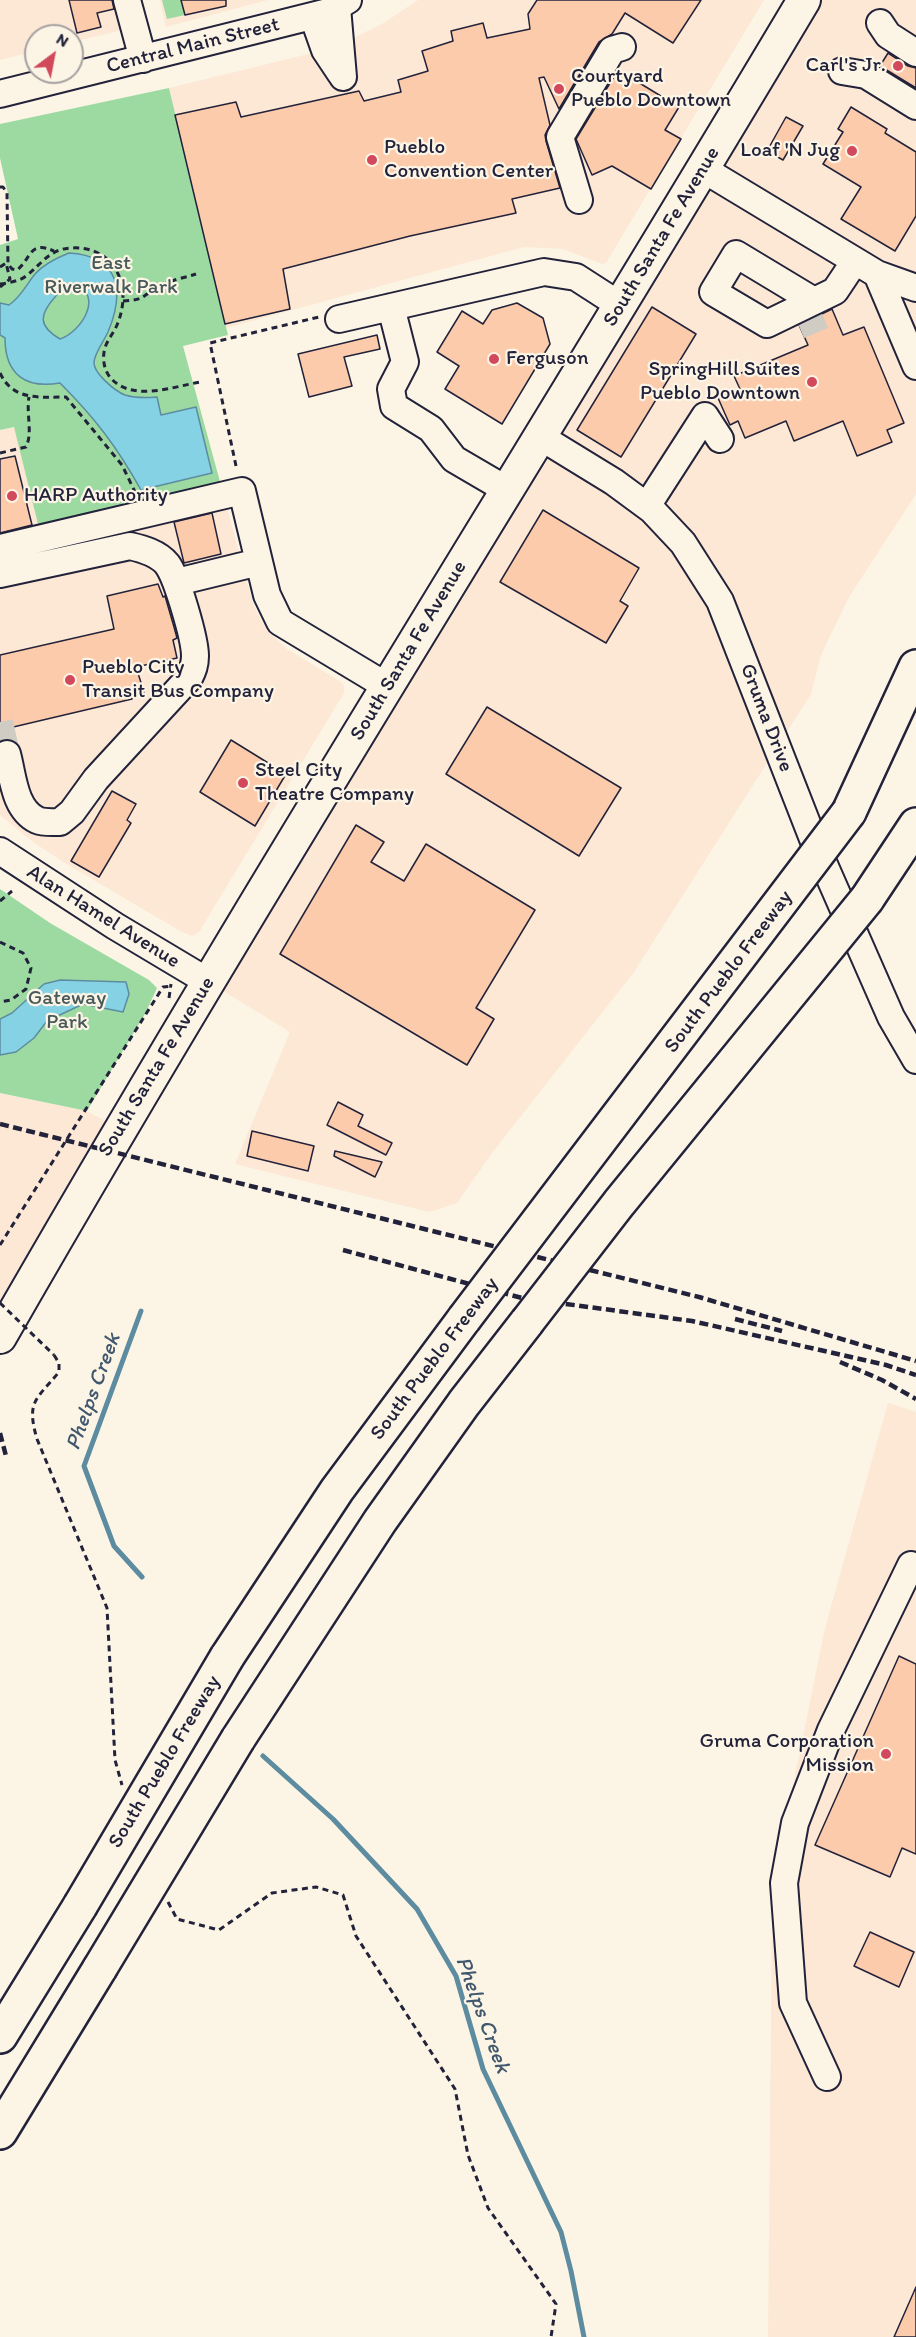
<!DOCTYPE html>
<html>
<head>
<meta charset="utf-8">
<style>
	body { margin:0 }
	#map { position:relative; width:916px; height:2337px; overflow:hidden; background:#fcf5e5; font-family:Itim,sans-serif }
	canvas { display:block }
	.north { position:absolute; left:24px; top:24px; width:60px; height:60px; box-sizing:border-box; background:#fcf5e5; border:2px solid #a5a1a1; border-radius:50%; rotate:32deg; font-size:16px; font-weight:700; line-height:24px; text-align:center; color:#22223b }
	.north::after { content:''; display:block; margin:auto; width:21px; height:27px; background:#d1495b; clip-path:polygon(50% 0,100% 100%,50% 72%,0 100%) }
</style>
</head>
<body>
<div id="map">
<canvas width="916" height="2337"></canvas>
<div class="north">N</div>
</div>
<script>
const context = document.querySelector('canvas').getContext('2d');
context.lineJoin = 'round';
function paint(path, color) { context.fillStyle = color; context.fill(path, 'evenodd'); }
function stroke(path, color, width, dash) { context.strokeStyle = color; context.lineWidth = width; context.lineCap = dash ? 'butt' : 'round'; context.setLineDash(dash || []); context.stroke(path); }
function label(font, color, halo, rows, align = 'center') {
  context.font = font + ' Itim,sans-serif'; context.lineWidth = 4.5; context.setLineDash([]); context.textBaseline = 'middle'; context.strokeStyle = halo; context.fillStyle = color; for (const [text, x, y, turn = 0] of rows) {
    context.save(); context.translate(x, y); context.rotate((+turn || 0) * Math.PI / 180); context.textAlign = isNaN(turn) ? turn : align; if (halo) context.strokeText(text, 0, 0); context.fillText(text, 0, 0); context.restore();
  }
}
paint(new Path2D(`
	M0,0H117L123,22L119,31L72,42V36H36V51L0,60Z
	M160,0H268L166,27Z
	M418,0H764L606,263L602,264L563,249L524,247L226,328L169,88L333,48L382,24Z
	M804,0H916V494L849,597L821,655L811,694L634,972L492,1153L457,1203L429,1212L235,1164L290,1032L207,981Z
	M14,427L222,489L253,604L265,628L287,649L341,682L344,686V693L199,932L192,936L180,931L65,863L33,842L0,815V430Z
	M0,1093L87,1111L119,1129L0,1337Z
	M888,1403L916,1412V2337H768L772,1914L781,1844L825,1628Z`), '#fce8d4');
paint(new Path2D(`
	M162,0H181L185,15L167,19Z
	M169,88L228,335L183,346L222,489L40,532L14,427L0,430V245L18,239L0,158V124Z
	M0,889L50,923L149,980L157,988L145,1014L87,1111L0,1093Z`), '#9cdaa2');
const water = new Path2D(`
	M69,253C120,256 125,291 108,332C104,341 95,352 94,362C93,373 115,391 125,395C135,398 146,398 157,397L161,415L196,407L212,473L141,490C117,447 95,418 60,383C26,389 5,375 5,338L0,335V303L9,305C21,297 26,285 35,274C44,264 56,258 69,253ZM74,284C105,295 81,332 60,339C38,326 39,315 55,297C61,289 64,286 74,284Z
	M60,980L126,982L129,994L123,1012L83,1004L47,1021L34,1038L16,1052L0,1055V1019L12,1013L44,984Z`);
paint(water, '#85d2e4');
stroke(water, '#5d8ca0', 1.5);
stroke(new Path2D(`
	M141,1311L84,1466L114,1546L142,1577
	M263,1756L333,1819L417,1909L456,1976L483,2069L561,2232L571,2271L584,2337`), '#5d8ca0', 5);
const building = new Path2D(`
	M69,0H112L114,9L97,13L101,27L77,33Z
	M181,0H226V6L185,15Z
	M537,0H701L673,43L625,13L612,34L599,42L559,109L544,77L539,78L550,125L545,135L546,141L560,188L512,199L516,213L410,236L283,269L290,309L225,324L175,115L236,102L241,117L359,91L364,101L401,92L398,80L428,71L422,51L453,41L451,31L483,23L487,38L530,29L528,14Z
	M888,53L908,66L916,68V88L880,66Z
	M618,70L679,107L665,130L681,139L651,189L612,166L592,175L576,139Z
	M851,107L887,129L885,133L916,152V216L895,251L841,219L861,187L823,164L843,132L838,129Z
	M786,117L803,126L783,160L767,151Z
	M517,303L543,318L550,344L502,424L445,389L459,366L437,352L462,311L483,324L492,310Z
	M652,307L696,334L621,457L577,430Z
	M832,309L843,335L864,327L904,423L887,430L892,442L857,456L843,421L794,441L786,421L745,438L738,421L730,425L718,398L740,389L734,376L808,345L799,325Z
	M377,335L380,349L344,357L352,386L309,397L298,354Z
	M15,456L32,525L0,533V459Z
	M543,510L639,568L620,601L628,606L606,643L500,582Z
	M212,513L221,554L184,563L174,522Z
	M158,584L163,597L165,596L174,627L177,638L173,640L177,658L136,667L144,692L131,695L132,699L9,728L12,740L0,741V655L114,629L107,596Z
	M487,707L621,788L579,856L446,774Z
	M231,740L286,774L255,826L200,792Z
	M112,791L136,804L127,820L131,823L99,877L71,861Z
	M356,825L384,842L371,862L404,881L426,844L535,910L476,1008L494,1019L467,1065L280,954Z
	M338,1102L363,1115L358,1126L392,1143L386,1155L327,1125Z
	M252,1131L314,1146L308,1171L247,1156Z
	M335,1151L382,1162L375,1177L334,1156Z
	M899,1656L916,1664V1854L902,1848L890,1877L815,1845Z
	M870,1932L914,1952L899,1987L854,1966Z
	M916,2287V2337H894Z`);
paint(building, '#fccbab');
stroke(building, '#22223b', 1.5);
stroke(new Path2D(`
	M799,326L834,311
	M0,722L7,754`), '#d0cbc3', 26, [26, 13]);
const minor = new Path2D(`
	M127,0L143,59
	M337,7L343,77
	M313,16L325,50L341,74
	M880,23L888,35L916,53
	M842,71L866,75L916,106
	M0,94L328,12L348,0
	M703,169L877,274L916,288
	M579,200L560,137L612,50L622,47
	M877,274L916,366
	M814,301L736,254L713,292L767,324L835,291L855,261
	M391,307L405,362L391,389L394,406L431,429L454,459L507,490
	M339,319L544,272L576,277L621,306
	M539,436L614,482L652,510L683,543L720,601L815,844L891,1017L916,1060
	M647,506L705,416L720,439
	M0,548L242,491L267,595L280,622L388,687
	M0,574L130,546C143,549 158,553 167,564C177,577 195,639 195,656C195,665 193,670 189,678L96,779L72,812L60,822C53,822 44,823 37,820C14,809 13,776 7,754
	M177,582L259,562
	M0,851L115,926L207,981
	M827,2077L793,2003L784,1883L795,1823L831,1730L911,1565L916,1567`);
const major = new Path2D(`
	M0,1337C259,885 538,447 804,0`);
const highway = new Path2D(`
	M849,812L916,667
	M867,899L916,825
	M227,1657L337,1490L464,1319
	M238,1739L380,1521L464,1403L527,1322
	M0,2036L80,1906
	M0,2132L100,1968`);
stroke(minor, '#22223b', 30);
stroke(major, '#22223b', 36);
stroke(highway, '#22223b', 38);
stroke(new Path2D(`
	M0,187H3L7,193L8,264L12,269L17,270C32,258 29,240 54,251
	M0,284C8,283 20,281 26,276C42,264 49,249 71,248C85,247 99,251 109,261C126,278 126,304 117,325C114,332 109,338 106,345C102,355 103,367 109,376C130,403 172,387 200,382
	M123,301C146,300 141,296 158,287C169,280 184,278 196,274
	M0,373C13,401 39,397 66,397L122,465L137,496
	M0,453L26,447C33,433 26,414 29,397
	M236,466L210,343L319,317
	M0,901L12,891
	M0,942L23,953L31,968L26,989L11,1000L0,1002
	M169,998L171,984
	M0,1245L163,987L172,986
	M54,1355L59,1363V1372C36,1400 26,1401 37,1439L107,1608L115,1760L122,1785
	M168,1902L177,1919L219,1930L272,1893L316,1887L343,1895L356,1936L455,2089L468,2155L488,2208L556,2304L551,2337`), '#22223b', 3, [6, 4.5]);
stroke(minor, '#fcf5e5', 26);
stroke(major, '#fcf5e5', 32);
stroke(highway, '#fcf5e5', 33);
stroke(new Path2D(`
	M0,1124L699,1297L916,1361
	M343,1250L522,1298L692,1321L886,1365L916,1375
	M735,1319L782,1331
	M840,1362L882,1380L916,1399
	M0,1433L6,1456`), '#22223b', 4.5, [9, 4.5]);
const highwayBridge = new Path2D(`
	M464,1319L849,812
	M527,1322L619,1203L867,899
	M80,1906L227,1657
	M100,1968L238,1739`);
stroke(highwayBridge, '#22223b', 38, []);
stroke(new Path2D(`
	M0,267L6,263L10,279L0,287
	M0,1303L54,1355`), '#22223b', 3, [6, 4.5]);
stroke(highwayBridge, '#fcf5e5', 33);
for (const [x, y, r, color] of [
	[898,66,6,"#d1495b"],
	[559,89,6,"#d1495b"],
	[852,151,6,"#d1495b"],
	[372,160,6,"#d1495b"],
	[494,359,6,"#d1495b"],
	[812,382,6,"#d1495b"],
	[12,496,6,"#d1495b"],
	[70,680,6,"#d1495b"],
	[243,783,6,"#d1495b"],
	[886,1754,6,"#d1495b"]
]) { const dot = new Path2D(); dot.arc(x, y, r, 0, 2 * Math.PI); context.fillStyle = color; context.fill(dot); stroke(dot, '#fcf5e5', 2); }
label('21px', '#22223b', '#fcf5e5', [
	["Central Main Street",193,46,-14],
	["South Santa Fe Avenue",662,237,-59],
	["South Santa Fe Avenue",409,651,-59],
	["Gruma Drive",766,718,69],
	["Alan Hamel Avenue",103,917,32],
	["South Pueblo Freeway",729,972,-53],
	["South Santa Fe Avenue",157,1067,-59],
	["South Pueblo Freeway",435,1359,-53],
	["South Pueblo Freeway",165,1762,-59]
]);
label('21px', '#22223b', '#fcf5e5', [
	["Carl's Jr.",886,66,"right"],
	["Courtyard",571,77],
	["Pueblo Downtown",571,101],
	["Pueblo",384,148],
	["Convention Center",384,172],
	["Loaf 'N Jug",840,151,"right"],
	["Ferguson",506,359],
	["SpringHill Suites",800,370,"right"],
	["Pueblo Downtown",800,394,"right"],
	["HARP Authority",24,496],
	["Pueblo City",82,668],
	["Transit Bus Company",82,692],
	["Steel City",255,771],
	["Theatre Company",255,795],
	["Gruma Corporation",874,1742,"right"],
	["Mission",874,1766,"right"]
], 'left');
label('21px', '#47595a', '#fcf5e5', [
	["East",111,264],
	["Riverwalk Park",111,288],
	["Gateway",67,999],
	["Park",67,1023]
]);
label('italic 22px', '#40576e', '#fcf5e5', [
	["Phelps Creek",94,1392,-70],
	["Phelps Creek",482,2015,70]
]);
</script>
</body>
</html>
